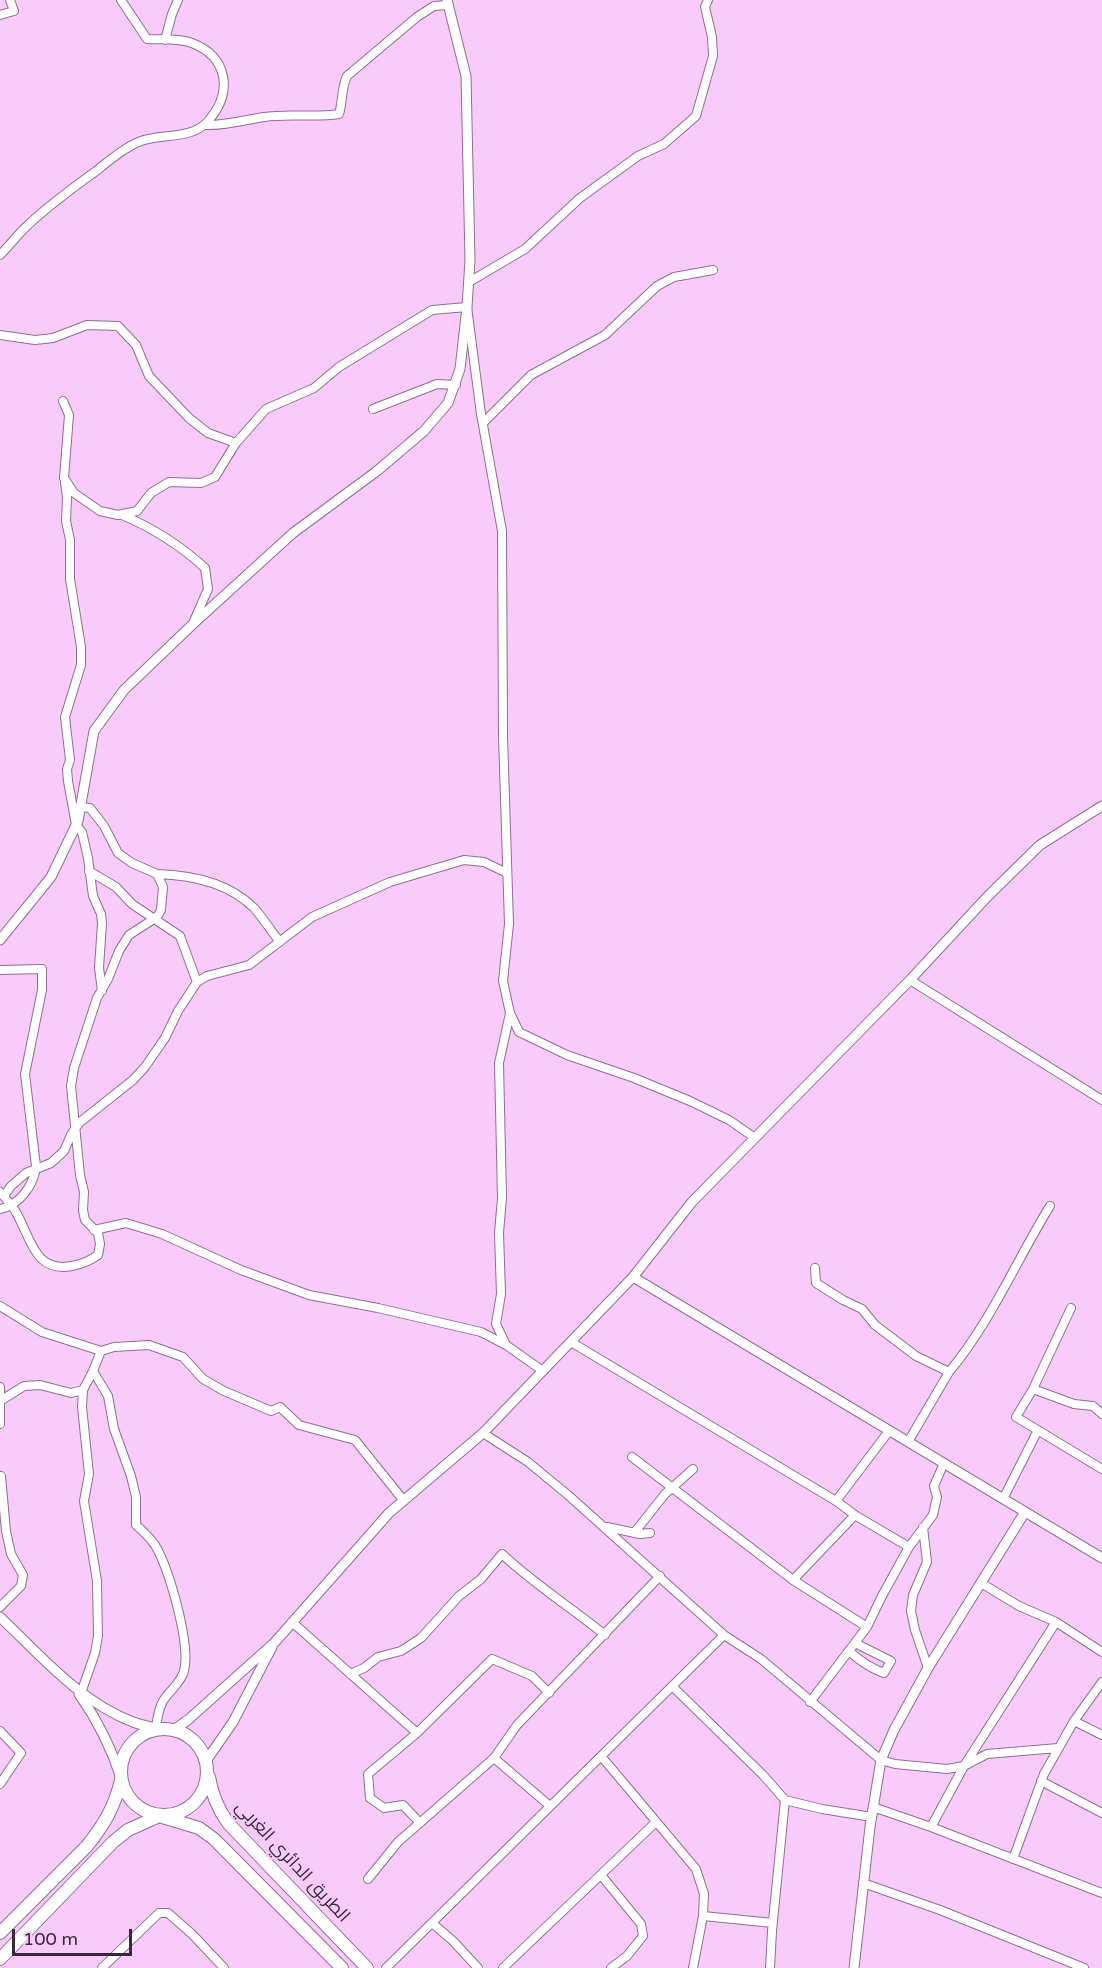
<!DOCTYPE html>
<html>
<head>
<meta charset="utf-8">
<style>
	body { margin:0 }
	#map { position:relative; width:1102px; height:1968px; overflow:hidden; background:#f8cbfa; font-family:"Varela Round",sans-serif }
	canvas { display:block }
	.scale { position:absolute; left:12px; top:1929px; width:120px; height:27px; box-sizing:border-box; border:3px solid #39283a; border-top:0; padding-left:8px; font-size:18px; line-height:21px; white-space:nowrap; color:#39283a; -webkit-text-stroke:4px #f8cbfa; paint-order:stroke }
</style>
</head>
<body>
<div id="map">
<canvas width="1102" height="1968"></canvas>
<div class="scale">100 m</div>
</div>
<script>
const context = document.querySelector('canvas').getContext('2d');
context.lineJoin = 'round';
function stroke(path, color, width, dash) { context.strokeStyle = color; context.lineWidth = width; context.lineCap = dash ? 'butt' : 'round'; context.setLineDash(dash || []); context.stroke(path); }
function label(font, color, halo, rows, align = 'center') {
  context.font = font + ' "Varela Round",Cairo,sans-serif'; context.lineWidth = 5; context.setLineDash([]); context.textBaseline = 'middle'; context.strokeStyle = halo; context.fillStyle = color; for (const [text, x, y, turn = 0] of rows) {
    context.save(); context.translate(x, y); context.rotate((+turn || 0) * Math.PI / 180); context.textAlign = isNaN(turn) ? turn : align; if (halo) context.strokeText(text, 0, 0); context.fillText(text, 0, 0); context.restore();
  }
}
const minor = new Path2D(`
	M0,15L14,11L10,0
	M165,40L172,14L178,0
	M204,125C224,126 244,120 264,117C289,113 314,118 339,114C343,101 341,89 347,76L417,17L434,6L448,5
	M0,255C10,245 18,234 28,225C49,205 73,188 96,171C110,160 125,147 141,141C163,133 193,140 209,120C233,92 228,57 192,43C179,38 161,40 147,39L121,0
	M469,282L525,249L580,198L638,156L664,144L696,116L713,56L712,37L705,7L708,0
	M0,335L35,340L53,338L87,325L118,326L136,345L149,376L189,418L208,433L236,443
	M63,401L69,415L64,478L74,493L100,511L118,515L137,511L151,493L169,482L201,483L215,477L236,443L266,409L314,388L339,367L432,310L467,307L481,414L502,531L503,736L509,924L503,981L510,1013L519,1032L567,1055L634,1078L690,1101L729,1120L755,1138
	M373,409L437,384L456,385
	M483,423L531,375L605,335L657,286L674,277L713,270
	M65,483L67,497L66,521L70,540V579L81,647V665L65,717L70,760L67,769L68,781L76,825L82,832L88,858L93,896L101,914L102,923L99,968L102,991
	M122,515C153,528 181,546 205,568L208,589L194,621
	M157,874C192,875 228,882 254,908C263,918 271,931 280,942
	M0,970L42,969V990L25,1074L36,1166C34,1185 20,1205 0,1209
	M910,980L1102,1100
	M197,982L207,976L249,965L312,917L390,882L464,860L484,862L507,873
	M510,1013L499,1063L502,1198L499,1233L501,1294L496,1324L506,1345L543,1371
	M0,1192C6,1199 13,1206 17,1214C31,1239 35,1273 72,1266C82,1264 90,1261 98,1255L100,1244L98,1233L85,1220L83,1210L84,1192L80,1175L71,1086L74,1068L97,998L108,979L119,951L129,935L157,917L161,910L163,887L157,874L132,863L118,853L104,826L90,808L80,807
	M4,1196L11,1186L26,1173L51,1163L64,1151L71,1135L79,1123L133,1080L145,1067L165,1038L178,1011L197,982L180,936L132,904L116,887L89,871
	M94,1230L126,1223L162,1234L241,1270L309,1295L378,1308L481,1332L506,1345
	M815,1268L816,1283L843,1300L862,1309L875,1325L916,1356L949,1372L908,1442
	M0,1306L42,1332L101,1351L114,1347L149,1345L183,1357L203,1379L224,1391L271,1411L280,1407L299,1425L355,1440L404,1501
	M1071,1308L1033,1389L1016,1417L1102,1469
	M571,1342L836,1501
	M101,1351L93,1371L108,1396L114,1429L131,1476L136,1497V1525C143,1531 150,1538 155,1545C169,1569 191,1644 184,1671C181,1683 169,1691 163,1701C158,1710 157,1719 156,1728
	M949,1372C991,1322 1016,1261 1050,1206
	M0,1387V1424
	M1033,1389L1074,1404L1093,1406L1102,1414
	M0,1401L24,1386L40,1385L71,1393L83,1390
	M483,1433L528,1462L568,1495L724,1635L761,1659L881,1760L895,1764L947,1769L964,1766L987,1754L1058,1748
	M632,1457L793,1580
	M1003,1499L1038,1430
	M853,1514L909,1547L882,1596L867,1627
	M607,1527L640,1534L650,1533
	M923,1527L927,1562L913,1595L911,1611L915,1630L928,1668
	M634,1533L665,1494L693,1469
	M909,1547L933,1515L937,1497L934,1486L944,1463
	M981,1583L1019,1606L1056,1622
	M0,1607L21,1586L23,1575L11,1554L6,1531L1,1476
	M292,1622L417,1733L492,1659L532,1676L549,1693
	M849,1651C860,1661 870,1668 884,1673L891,1661L855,1643
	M350,1674L364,1668L378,1657L401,1651L421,1638L459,1596L481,1579L502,1554C533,1583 570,1607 605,1635
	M672,1686L763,1775L785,1800L822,1809L872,1817
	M81,1693L95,1653L98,1636L97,1581L84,1501L89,1474L82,1407L83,1390L93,1371
	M810,1702L867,1627L793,1580L855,1515L836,1501L889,1431
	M1074,1721L1102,1735
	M0,1731L21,1753L0,1784
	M417,1733L368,1774L370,1798L384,1808L403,1805L420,1823
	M601,1756L696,1869L704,1894L703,1916L693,1968
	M494,1758L550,1806
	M1041,1781L1102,1813
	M873,1807L931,1827L1102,1893
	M931,1827L964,1766L1056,1622L1102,1652
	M1013,1859L1044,1774L1074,1721L1102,1682
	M601,1875L641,1924L643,1936L627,1956L611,1968
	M368,1879L398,1842L494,1758L517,1725L660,1576
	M863,1883L940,1910L1084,1968
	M703,1916L773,1923
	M432,1923L453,1941L478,1968
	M102,1968L159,1913H168L192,1934L224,1968
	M386,1968L724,1635
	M503,1968L656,1822
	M770,1968L772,1931L785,1800`);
const tertiary = new Path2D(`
	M0,940L51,877L78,821L94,731L124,690L193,624L293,533L377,471L424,431L448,403L460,369L467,307L470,260L466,76L447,0
	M633,1277L1102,1558
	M0,1617C40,1655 80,1702 133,1722C141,1725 151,1727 160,1729
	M79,1694C98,1721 111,1747 121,1778
	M174,1730L189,1719L275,1642L389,1513L483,1433L633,1277L692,1202L910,980L988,896L1040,845L1102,806
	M206,1761L233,1722L272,1647
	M854,1968L870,1827L881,1760L894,1730L928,1668L1025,1512`);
const primary = new Path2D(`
	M121 1772a43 43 0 1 1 86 0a43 43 0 1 1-86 0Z
	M209,1777C212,1795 218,1809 228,1823L367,1968
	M0,1933L87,1846C104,1825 115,1806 121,1780
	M0,1959L113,1842L128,1830L159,1816L199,1828L214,1839L342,1968`);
stroke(minor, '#946c97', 10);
stroke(tertiary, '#946c97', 11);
stroke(primary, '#946c97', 14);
stroke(minor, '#fff', 8);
stroke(tertiary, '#fff', 9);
stroke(primary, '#fff', 12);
label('18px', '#39283a', '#f8cbfa', [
	["الطريق الدائري الغربي",292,1862,47]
]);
</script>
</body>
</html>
